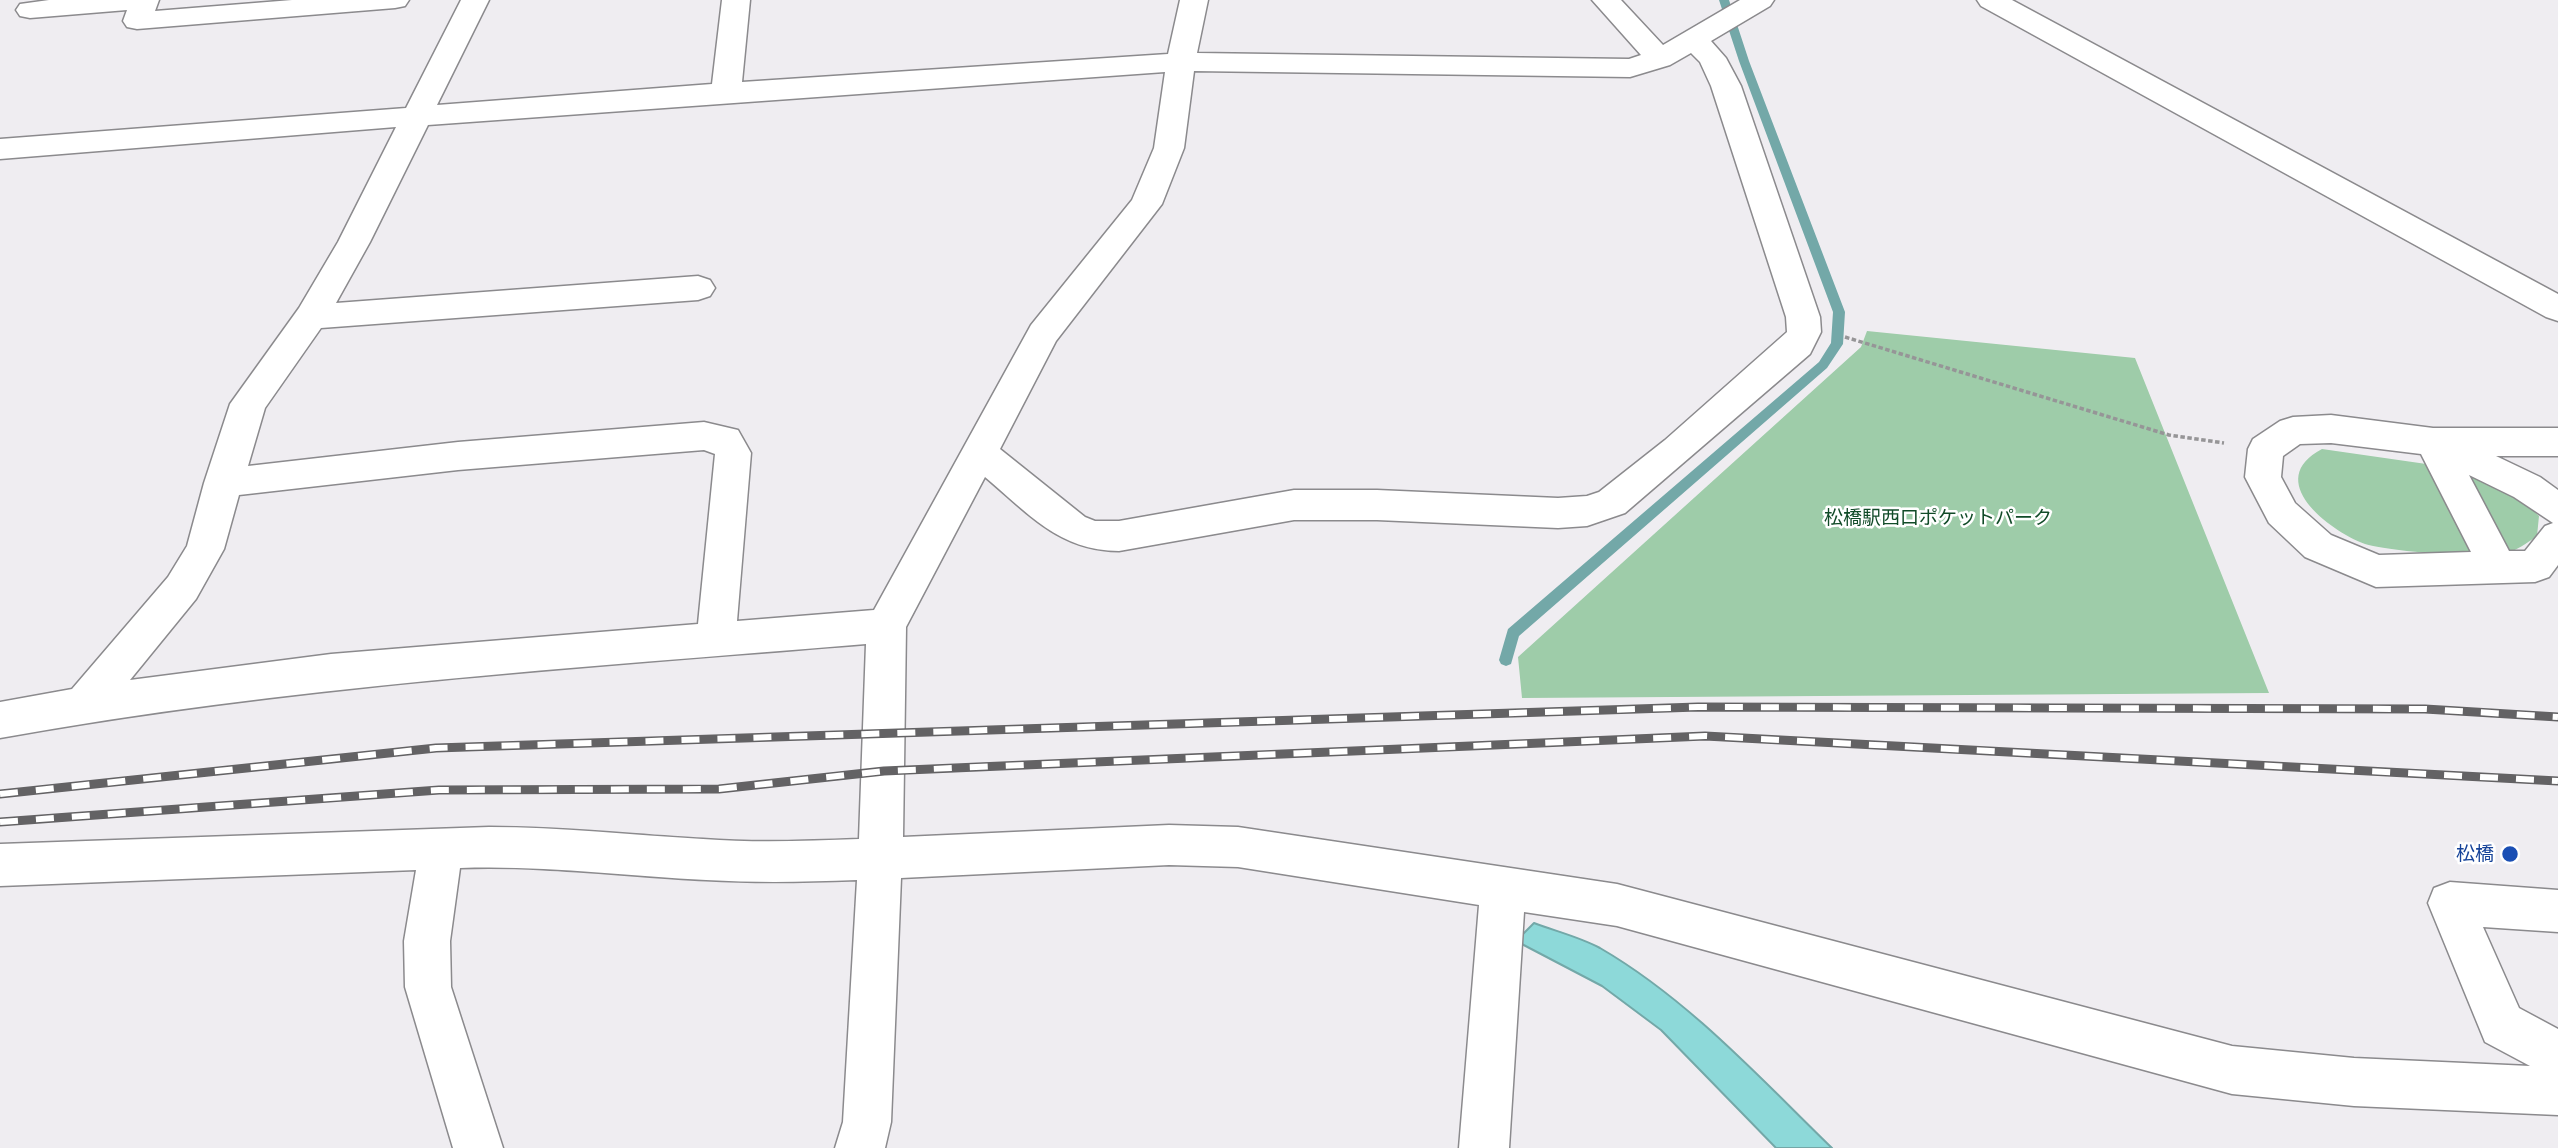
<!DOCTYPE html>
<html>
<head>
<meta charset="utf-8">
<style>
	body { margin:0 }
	canvas { display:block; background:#efedf1 }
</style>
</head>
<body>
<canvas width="2558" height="1148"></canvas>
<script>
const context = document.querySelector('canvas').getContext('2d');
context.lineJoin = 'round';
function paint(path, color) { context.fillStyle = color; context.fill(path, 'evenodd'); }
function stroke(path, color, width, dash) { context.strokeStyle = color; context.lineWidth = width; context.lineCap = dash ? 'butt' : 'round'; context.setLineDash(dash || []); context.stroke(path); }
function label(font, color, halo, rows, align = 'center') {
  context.font = font + ' Barlow,"Noto Sans JP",sans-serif'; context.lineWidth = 5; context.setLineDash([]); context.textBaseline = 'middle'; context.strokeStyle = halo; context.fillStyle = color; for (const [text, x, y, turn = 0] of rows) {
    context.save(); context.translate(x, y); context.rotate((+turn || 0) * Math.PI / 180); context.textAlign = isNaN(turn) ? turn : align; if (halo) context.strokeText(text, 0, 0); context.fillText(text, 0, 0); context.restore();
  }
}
paint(new Path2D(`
	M1867,331L2135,358L2269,693L1522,698L1518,657L1861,347Z
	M2322,449L2468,470L2517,495L2539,516L2537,536C2527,543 2516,551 2504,554C2482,559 2386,551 2365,544C2328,530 2263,480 2322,449Z`), '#9ecca9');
const water = new Path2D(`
	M1534,923C1555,931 1580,937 1600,948C1688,999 1760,1078 1832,1148H1776L1661,1030L1602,986L1516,941Z`);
paint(water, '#8dd9d9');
stroke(water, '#73a8a8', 2);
paint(new Path2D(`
	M1719,0H1729L1749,61L1845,312L1843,344L1827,368L1519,636L1511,664L1506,666L1501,664L1499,660L1508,629L1819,362L1831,343L1833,312L1739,61Z`), '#73a8a8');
const minor = new Path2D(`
	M49,0H159L155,11L292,0H409L405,6L395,8L137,29L127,27L123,21L127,10L30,18L20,16L16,10L20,4Z
	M461,0H489L437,105L712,84L722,0H750L742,82L1168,54L1180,0H1208L1197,53L1629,59L1641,55L1592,0H1621L1663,45L1740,0H1774L1770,6L1711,41L1726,58L1741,86L1820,317L1821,332L1810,354L1625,513L1587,526L1558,528L1377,520H1294L1119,551C1059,551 1028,513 985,477L906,627L903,837L1169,825L1238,827L1617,884L2232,1046L2354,1058L2530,1066L2485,1042L2428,903L2434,888L2450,882L2558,890V932L2483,927L2519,1008L2558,1029V1115L2354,1106L2232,1094L1617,926L1524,912L1509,1148H1459L1479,905L1238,867L1169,865L901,878L891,1122L885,1148H835L843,1122L857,880C806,882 757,883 706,880C624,876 543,865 460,868L450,941L451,987L503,1148H453L405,987L404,941L416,870L0,886V844L489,827C561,827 632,835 703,839C755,843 807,841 859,839L866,644C576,668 287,686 0,738V702L72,689L168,577L187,546L204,483L230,404L299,308L338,242L396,127L0,159V139L406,108ZM1691,53L1700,62L1711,86L1786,317L1787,332L1665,440L1599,492L1587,496L1558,498L1377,490H1294L1119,521H1095L1085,517L1000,449L1056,341L1162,204L1184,148L1194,71L1630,77L1670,65ZM1165,72L1154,148L1132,200L1031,325L874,610L737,621L751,453L738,430L704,422L458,442L248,466L265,408L321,328L698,300L710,296L715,288L710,280L698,276L336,303L370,242L428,125ZM704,450L715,454L698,624L331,654L130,680L196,599L224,549L239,495L458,470Z
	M1977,0H2012L2558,294V321L2546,317L1981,6Z
	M2331,415L2433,428H2558V456H2496L2540,477L2558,490V565L2549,577L2535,582L2376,587L2305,557L2269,523L2245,477L2248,449L2253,439L2280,421L2293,417ZM2331,443L2421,454L2471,552L2379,555L2331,535L2295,503L2281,477L2283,456L2300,444ZM2469,475L2514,497L2553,523L2545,526L2525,551H2509Z`);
stroke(minor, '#8b8a8d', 3);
stroke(new Path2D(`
	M1845,337L2169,435L2224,443`), '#969597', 3.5, [4.5, 2.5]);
paint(minor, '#fff');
const rail = new Path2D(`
	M0,794L436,748L1698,707L2425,709L2558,717
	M0,822L439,790L719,789L884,771L1705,736L2558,781`);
stroke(rail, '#636264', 9);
stroke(rail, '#fff', 6, [18]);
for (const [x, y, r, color] of [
	[2510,854,9,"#1a4fb4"]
]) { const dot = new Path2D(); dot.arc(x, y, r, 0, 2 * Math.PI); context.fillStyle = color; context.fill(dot); stroke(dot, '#fff', 2.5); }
label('19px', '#114b28', '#fff', [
	["松橋駅西口ポケットパーク",1938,518]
]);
label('19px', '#164399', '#fff', [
	["松橋",2494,854]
], 'right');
</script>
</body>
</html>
